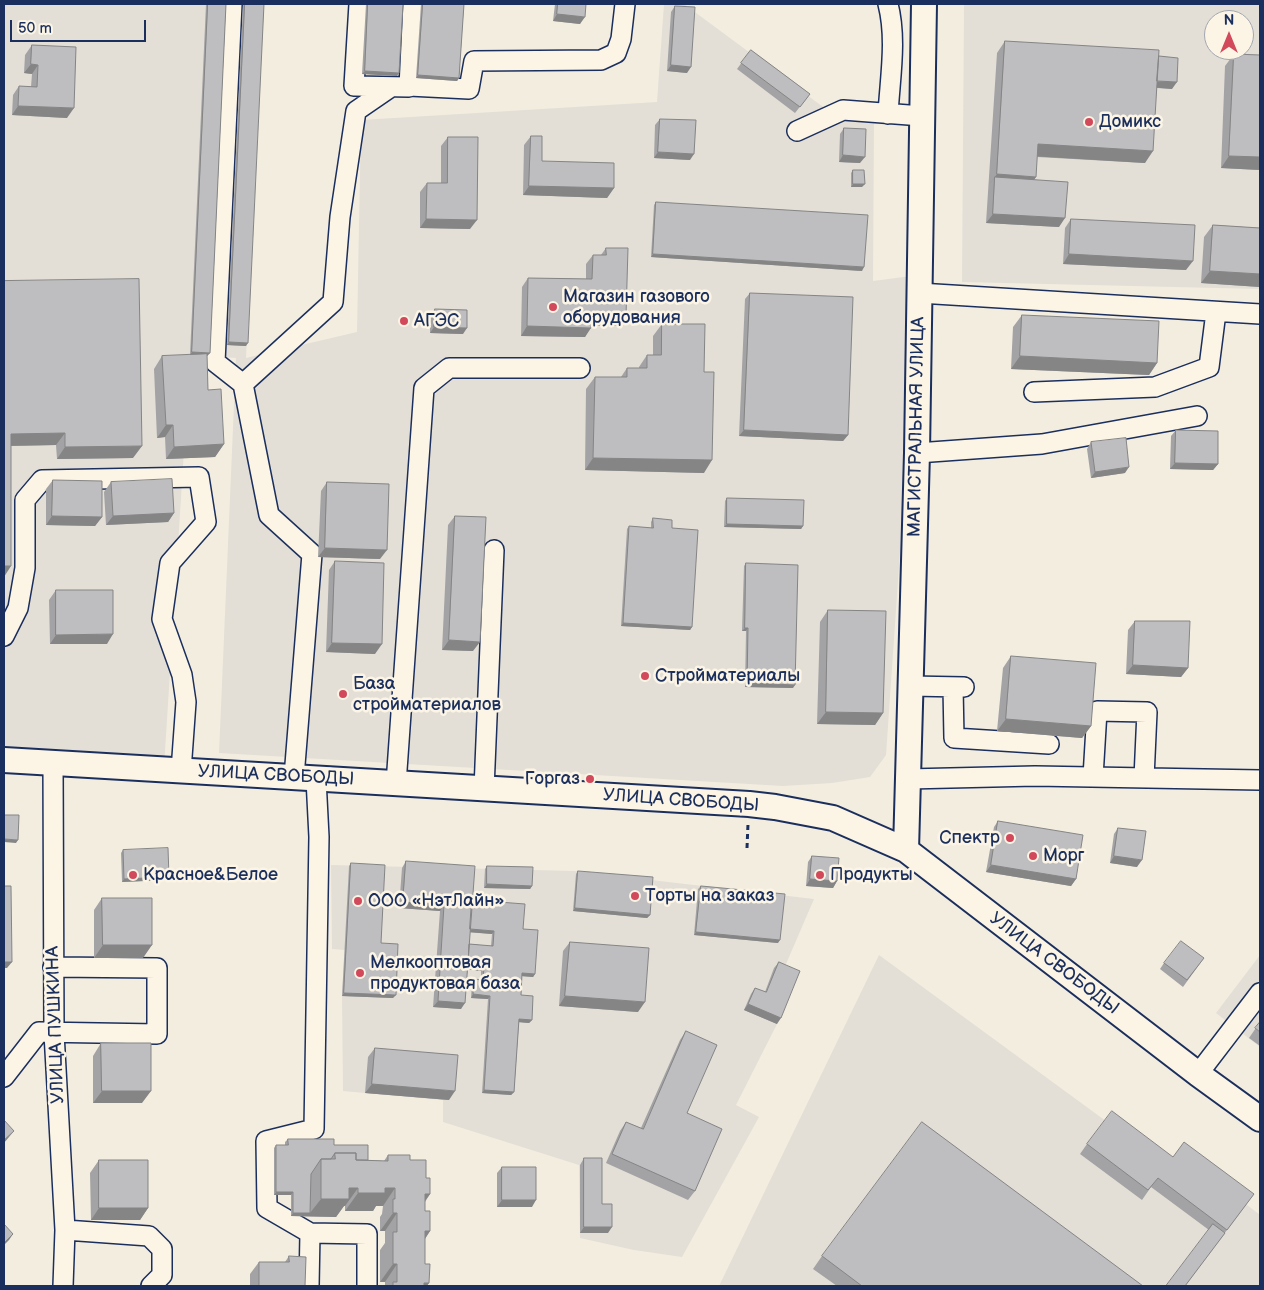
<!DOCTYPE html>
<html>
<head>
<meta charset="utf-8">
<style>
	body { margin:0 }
	#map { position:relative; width:1264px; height:1290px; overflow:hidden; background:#f3ede0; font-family:"Balsamiq Sans",sans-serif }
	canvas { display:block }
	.frame { position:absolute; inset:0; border:5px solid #1b2f5e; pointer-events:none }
	.north { position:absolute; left:1204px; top:10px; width:50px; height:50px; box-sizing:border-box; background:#fcf5e5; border:1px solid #a2a6af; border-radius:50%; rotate:0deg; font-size:14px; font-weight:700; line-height:20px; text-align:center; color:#1b2f5e }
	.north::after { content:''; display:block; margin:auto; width:18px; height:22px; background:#d1495b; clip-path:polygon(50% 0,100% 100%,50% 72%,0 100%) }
	.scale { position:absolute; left:10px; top:20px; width:136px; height:22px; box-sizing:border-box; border:2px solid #1b2f5e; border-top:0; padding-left:6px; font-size:15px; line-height:18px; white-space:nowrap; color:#1b2f5e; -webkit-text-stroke:4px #fcf5e5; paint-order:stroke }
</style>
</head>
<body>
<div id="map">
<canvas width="1264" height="1290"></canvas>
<div class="frame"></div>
<div class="north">N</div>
<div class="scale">50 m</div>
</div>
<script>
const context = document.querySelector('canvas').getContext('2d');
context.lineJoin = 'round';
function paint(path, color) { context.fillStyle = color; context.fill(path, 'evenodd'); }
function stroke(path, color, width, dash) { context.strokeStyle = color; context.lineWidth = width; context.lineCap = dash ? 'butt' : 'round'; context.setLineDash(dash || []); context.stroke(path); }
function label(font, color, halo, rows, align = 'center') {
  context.font = font + ' "Balsamiq Sans",sans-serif'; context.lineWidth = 5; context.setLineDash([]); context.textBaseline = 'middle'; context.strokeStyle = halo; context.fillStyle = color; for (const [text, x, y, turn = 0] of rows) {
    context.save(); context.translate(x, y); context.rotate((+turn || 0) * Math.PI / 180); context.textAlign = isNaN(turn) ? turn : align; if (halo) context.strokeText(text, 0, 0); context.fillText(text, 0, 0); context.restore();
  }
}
paint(new Path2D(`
	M4,4H263L246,358L357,332L361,120L657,102L664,4H684L838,118H874L873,281L919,275L886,755L870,777L832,783L783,786L219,753L236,358L190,355L164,767L4,757Z
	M964,4H1260V289L962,282ZM1214,20H1244V50H1214Z
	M331,865L574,871L814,899L783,971L796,977L777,1024L736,1105L759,1117L682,1257L634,1250L580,1238L579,1165L443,1122V1100L343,1091L342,996L345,950L332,949Z
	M879,955L1166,1165L1178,1151L1260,1215V1286H719Z
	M1260,955V1047L1216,1013Z`), '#e3dfd6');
const minor = new Path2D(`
	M232,4L215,362L243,384L269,515L312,554L294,777
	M359,4L354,86L409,87L413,4
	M888,4C897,39 890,78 888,114
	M409,86L469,89L474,61L601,60L616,53L621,39L625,4
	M797,131L843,110L922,116
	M919,293L1260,314
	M243,384L333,302L340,217L356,111L391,87
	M1034,392L1155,387L1209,367L1216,312
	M917,453L1042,444L1197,416
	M4,636L18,608L25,568V500L42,480L199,477L206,522L170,563L162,619L182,675L186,702L181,771
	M910,686L964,687
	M953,687L954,738L1049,744
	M53,763L54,1033L65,1230L63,1286
	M1093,777L1097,711L1147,712L1144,778
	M316,779L319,837L314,1129L266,1141L267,1208L310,1233L367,1234V1286
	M908,779L1035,776L1260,780
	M396,784L424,388L449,368H580
	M484,789L494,550
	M1198,1074L1260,993
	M4,1077L39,1032L157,1034V968L53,967
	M65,1230L149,1236L162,1249V1275L151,1286
	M309,1286L310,1233`);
const major = new Path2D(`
	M4,760L749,804L775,807L833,818L906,850L1198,1074L1260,1119
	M906,850L917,453L924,4`);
stroke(minor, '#1b2f5e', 22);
stroke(major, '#1b2f5e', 28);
stroke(new Path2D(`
	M747,848L748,824`), '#1b2f5e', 3, [5, 4]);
stroke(minor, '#fcf5e5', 19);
stroke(major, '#fcf5e5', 24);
paint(new Path2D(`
	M206,4H226L210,353L207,356L208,390L224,444L215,457L166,459L165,437L157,438L154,369L162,356L190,355Z
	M243,4H264L246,346L227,345Z
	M366,4H403L397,76L362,74Z
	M421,4H464L459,78L457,81L416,78Z
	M555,4H586L580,24L553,21Z
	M675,6L687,73L667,71L671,12Z
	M1005,41L1159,56L1172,89L1157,88L1145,163L1037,157L1034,180L1059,227L986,223L997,53Z
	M32,45L67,118L12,115L13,95L19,86L31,87L32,74L24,73L25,55Z
	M751,50L810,94L795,113L737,69Z
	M1234,54L1260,170L1221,168L1225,66Z
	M660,119L690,160L654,158L655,125Z
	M844,128L860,163L839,162L840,134Z
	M531,136L542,161L614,188L607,198L523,195L524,145Z
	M448,137L470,229L420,228V192L427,183H441V146Z
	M853,170L862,187H851V173Z
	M656,202L862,271L651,257L654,205Z
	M1071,219L1186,270L1063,264L1065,228Z
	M1213,225L1260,228V287L1201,283L1204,237Z
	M606,248L620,326L591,325L585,337L521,336L522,287L528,278L586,279V264L593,255H601Z
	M4,281L133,458L57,459L56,445L11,446Z
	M750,293L848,435L843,441L739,436L745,299Z
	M435,309L463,334L430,333V315Z
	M1022,315L1157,363L1149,375L1011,369L1013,327Z
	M662,324L704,372V473L585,470L586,389L595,377H621L627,368H639V367L647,355H653V336Z
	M1176,430L1218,464L1213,470L1170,469L1171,436Z
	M1091,442L1125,473L1091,478L1087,449Z
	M53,480L102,517L95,526L46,525V489Z
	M111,482L174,513L168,522L106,525L104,492Z
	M327,482L380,559L318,557L321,491Z
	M727,498L803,526L801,529L724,527L725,501Z
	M455,516L473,651L442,650L448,525Z
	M653,518L672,528L692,627L690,630L621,626L627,529L629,526L651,528V522Z
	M335,561L375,654L326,652L329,570Z
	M746,563L793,688L745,687L746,631H742L744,566Z
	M56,590L107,644H50L49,600Z
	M828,610L883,713L875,725L817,724L820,622Z
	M1135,621L1188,668L1181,677L1126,674L1128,630Z
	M1011,656L1091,726L1082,738L997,731L1003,668Z
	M998,821L1076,879L1071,886L986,872L994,827Z
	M1118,828L1137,867L1110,863L1114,834Z
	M123,850L167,880L122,882L121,853Z
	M812,856L837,881L833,888L806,886L808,862Z
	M406,861L472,900L523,929L535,974L533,977L522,976L521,995L532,1020L529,1023L519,1022L514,1092L511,1095L482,1093L488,999L471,998L472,982L474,979L481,980V971L468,969L461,1009L433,1007L440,911L399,908L402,868ZM470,932L492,934L491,946L469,944Z
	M351,863L381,943L393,998L342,996L349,866Z
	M487,866L532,886L530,889L484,888L485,869Z
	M578,871L650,915L647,918L573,911L576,874Z
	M701,886L778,943L694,935L698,889Z
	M102,898L143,958H94V910Z
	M570,942L638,1012L559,1006L563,951Z
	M1204,958L1183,987L1160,969L1164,963Z
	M779,962L777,1024L744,1010L751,994L755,988L765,992L774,968Z
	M1260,1022V1046L1249,1038Z
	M686,1031L687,1113L695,1191L688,1200L606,1163L620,1131L626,1122L641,1128L680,1040Z
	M101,1043L142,1103H93V1056Z
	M375,1048L449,1100L365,1093L368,1057Z
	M288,1139L334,1145L368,1160L384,1161L388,1155L410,1160L426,1178L430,1194L425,1202V1211L430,1231L425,1239V1264L427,1286H385V1282H380V1250L385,1243V1231H380V1217L382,1214L383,1206H376L373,1211H345V1206H344L336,1217L291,1216V1195H274V1148L276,1145H285V1142Z
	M1087,1144L1173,1157L1254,1194L1185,1286L1209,1230L1151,1187L1142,1200L1080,1154Z
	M584,1158L602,1204L608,1233H580V1165Z
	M99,1160L148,1208L140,1220H91L90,1173Z
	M502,1167L532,1207H497V1173Z
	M289,1256L305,1286H250V1274L259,1262H285Z
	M822,1256L1143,1286H837L813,1269Z`), '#a3a3a5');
paint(new Path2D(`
	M557,14L585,17L580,24L553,21Z
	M31,64L38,65L32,74L24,73Z
	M671,65L691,67L687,73L667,71Z
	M365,71L399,73L397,76L362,74Z
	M418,75L459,78L457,81L416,78Z
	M1154,81L1177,82L1172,89L1149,87Z
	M18,106L74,108L67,118L12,115Z
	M1038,144L1153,151L1145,163L1030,156Z
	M658,152L694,154L690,160L654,158Z
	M843,155L865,157L860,163L839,162Z
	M1229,156L1260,157V170L1221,168Z
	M997,174L1036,177L1028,189L995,177L988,186Z
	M853,184H865L862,187H851Z
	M529,186L614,188L607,198L523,195Z
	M993,214L1065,218L1059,227L986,223Z
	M426,219L477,220L470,229L420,228Z
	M653,254L864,267L862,271L651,257Z
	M1069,254L1193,261L1186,270L1063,264Z
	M1210,271L1260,274V287L1201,283Z
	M591,316H626L620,326L585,325Z
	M527,326L591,328L585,337L521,336Z
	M434,327L467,328L463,334L430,333Z
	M229,342L248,343L246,346L227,345Z
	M192,352L210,353L207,356L190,355Z
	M1020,356L1157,363L1149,375L1011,369Z
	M166,425H173L165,437L157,438Z
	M744,430L848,435L843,441L739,436Z
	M65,433L56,445L4,446L11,434Z
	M224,444L215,457L166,459L174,447Z
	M142,446L133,458L57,459L65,447Z
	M593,458L712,460L704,473L585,470Z
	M1175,463L1218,464L1213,470L1170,469Z
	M1129,467L1125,473L1091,478L1095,472Z
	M174,513L168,522L106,525L113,516Z
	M52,516L102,517L95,526L46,525Z
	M727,524L803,526L801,529L724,527Z
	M325,548L387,550L380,559L318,557Z
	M4,566H11L4,577Z
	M623,623L692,627L690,630L621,626Z
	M745,628H748L746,631H742Z
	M113,634L107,644H50L56,635Z
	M449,640L480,642L473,651L442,650Z
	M332,643L382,644L375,654L326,652Z
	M1133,665L1188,668L1181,677L1126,674Z
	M747,683L795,685L793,688L745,687Z
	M826,712L883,713L875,725L817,724Z
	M1006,719L1091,726L1082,738L997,731Z
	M4,839L18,840L16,843L4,842Z
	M1114,856L1142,860L1137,867L1110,863Z
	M991,865L1076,879L1071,886L986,872Z
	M169,877L167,880L122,882L124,879Z
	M810,879L837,881L833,888L806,886Z
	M487,884L532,886L530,889L484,888Z
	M403,902L444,905L440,911L399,908Z
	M575,908L650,915L647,918L573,911Z
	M469,929L494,931L492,934L466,932Z
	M696,932L780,940L778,943L694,935Z
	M103,945H152L143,958H94Z
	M4,962H12L7,968H4Z
	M466,966L484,967L481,971L464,969Z
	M522,973L535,974L533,977L520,976Z
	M344,993L396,995L393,998L342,996Z
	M473,994L490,996L488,999L471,998Z
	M565,996L645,1002L638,1012L559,1006Z
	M438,1001L465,1003L461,1009L433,1007Z
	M748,1004L781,1018L777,1024L744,1010Z
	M519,1019L532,1020L529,1023L517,1022Z
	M372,1084L455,1091L449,1100L365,1093Z
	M484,1090L514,1092L511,1095L482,1093Z
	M102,1091H151L142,1103H93Z
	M14,1131L4,1143V1140Z
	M349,1188H358L345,1206H344L336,1217L291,1216L293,1213H310L321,1199Z
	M385,1188H395L383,1206H376L373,1211H345L358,1193Z
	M276,1192H293L291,1195H274Z
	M425,1194H430L417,1212Z
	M502,1200H536L532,1207H497Z
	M99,1208H148L140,1220H91Z
	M393,1213H397L385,1231H380Z
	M584,1227H612L608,1233H580Z
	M425,1231H430L418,1249Z
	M13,1234L9,1240L4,1245V1243Z
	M393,1264H397L385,1282H380Z
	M424,1283H429L427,1286H422Z`), '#858586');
const building = new Path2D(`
	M208,4H226L210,353L192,352Z
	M245,4H264L248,343L229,342Z
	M368,4H403L399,73L365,71Z
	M423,4H464L459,78L418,75Z
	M558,4H586L585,17L557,14Z
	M675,6L695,7L691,67L671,65Z
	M1005,41L1159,50L1153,151L1038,144L1036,177L997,174Z
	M32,45L76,47L74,108L18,106L19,86L37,87L38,65L31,64Z
	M751,50L810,94L800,107L741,63Z
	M1234,54L1260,55V157L1229,156Z
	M1159,56L1178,58L1177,82L1157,81Z
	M660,119L696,120L694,154L658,152Z
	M844,128L866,129L865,157L843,155Z
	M531,136H542V161L614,163V188L529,186Z
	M448,137H478L477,220L426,219L427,183H447Z
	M853,170H864L865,184H853Z
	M995,177L1068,182L1065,218L993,214Z
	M656,202L868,215L864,267L653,254Z
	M1071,219L1195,225L1193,261L1069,254Z
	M1213,225L1260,228V274L1210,271Z
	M606,248H628L626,316H591V328L527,326L528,278L592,279L593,255H606Z
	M139,279L142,446L65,447V433L11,434V566H4V281Z
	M750,293L853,297L848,435L744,430Z
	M435,309L467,310V328L434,327Z
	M1022,315L1159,321L1157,363L1020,356Z
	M662,324H705L704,372H714L712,460L593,458L595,377H627V368H647V355H661Z
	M207,354L208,390L221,389L224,444L174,447L173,425H166L162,356Z
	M1176,430L1218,431V464L1175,463Z
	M1126,438L1129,467L1095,472L1091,442Z
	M172,479L174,513L113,516L111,482Z
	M53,480L102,481V517L52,516Z
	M327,482L389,484L387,550L325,548Z
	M727,498L804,500L803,526L727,524Z
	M455,516L486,517L480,642L449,640Z
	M653,518L672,520V528L698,530L692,627L623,623L629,526L653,528Z
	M335,561L384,563L382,644L332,643Z
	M746,563L798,565L795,685L747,683L748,628H745Z
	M56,590H113V634L56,635Z
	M828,610L886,611L883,713L826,712Z
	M1135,621H1190L1188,668L1133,665Z
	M1011,656L1096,663L1091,726L1006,719Z
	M4,815H19L18,840L4,839Z
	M998,821L1083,835L1076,879L991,865Z
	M1118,828L1146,831L1142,860L1114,856Z
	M168,848L169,877L124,879L123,850Z
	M812,856L839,858L837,881L810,879Z
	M406,861L475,866L465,1003L438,1001L444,905L403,902Z
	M351,863L385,865L381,943L398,944L396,995L344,993Z
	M487,866L533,867L532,886L487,884Z
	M578,871L653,877L650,915L575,908Z
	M4,886H11L12,962H4Z
	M701,886L785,894L780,940L696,932Z
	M102,898H152V945H103Z
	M472,900L525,904L523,929L538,930L535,974L522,973L521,995L533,996L532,1020L519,1019L514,1092L484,1090L490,996L473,994L474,979L483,980L484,967L468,966L469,944L493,946L494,931L470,929Z
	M1181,941L1204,958L1187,980L1164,963Z
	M570,942L649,948L645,1002L565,996Z
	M779,962L800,971L781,1018L748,1004L755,988L766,992Z
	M1260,1022V1032L1255,1028Z
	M686,1031L717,1045L687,1113L722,1129L695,1191L612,1154L626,1122L643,1129Z
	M101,1043H151V1091H102Z
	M375,1048L458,1055L455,1091L372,1084Z
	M1112,1111L1173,1157L1184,1142L1254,1194L1227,1230L1158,1178L1148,1190L1087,1144Z
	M4,1120L14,1131L4,1140Z
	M922,1122L1143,1286H862L822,1256Z
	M288,1139H334V1145H368V1160H356V1153H335L331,1159H321L311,1174L310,1213H293V1192H276V1145H288Z
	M335,1153H356V1160L388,1161V1155H410V1160H426V1178H430V1194H425V1211H430V1231H425V1264H430L429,1283H424V1286H393V1282H397V1264H393V1232H397V1213H393V1199H395V1188H385V1193H358V1188H349V1199H321V1159H335Z
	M584,1158H602V1204H612V1227H584Z
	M99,1160H148V1208H99Z
	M502,1167H536V1200H502Z
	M4,1224L13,1234L4,1243Z
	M1213,1224L1225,1233L1185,1286H1166Z
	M289,1256L306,1257L305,1286H259V1262H289Z`);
paint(building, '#bebec0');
stroke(building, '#858586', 1);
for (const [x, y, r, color] of [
	[1089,122,5,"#d1495b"],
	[553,307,5,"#d1495b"],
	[404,321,5,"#d1495b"],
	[645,676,5,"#d1495b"],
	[343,694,5,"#d1495b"],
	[590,779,5,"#d1495b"],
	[1010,838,5,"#d1495b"],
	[1033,856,5,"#d1495b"],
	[133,875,5,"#d1495b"],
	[820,875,5,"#d1495b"],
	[635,896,5,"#d1495b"],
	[358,901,5,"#d1495b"],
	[360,973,5,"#d1495b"]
]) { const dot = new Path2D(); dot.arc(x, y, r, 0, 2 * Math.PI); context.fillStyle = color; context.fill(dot); stroke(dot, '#fcf5e5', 2); }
label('18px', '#1b2f5e', '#fcf5e5', [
	["Домикс",1099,122],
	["Магазин газового",563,297],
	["оборудования",563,318],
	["АГЭС",414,321],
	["Стройматериалы",655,676],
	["База",353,684],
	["стройматериалов",353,705],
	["Горгаз",580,779,"right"],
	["Спектр",1000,838,"right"],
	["Морг",1043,856],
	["Красное&Белое",143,875],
	["Продукты",830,875],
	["Торты на заказ",645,896],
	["ООО «НэтЛайн»",368,901],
	["Мелкооптовая",370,963],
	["продуктовая база",370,984]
], 'left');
label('18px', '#1b2f5e', '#fcf5e5', [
	["МАГИСТРАЛЬНАЯ УЛИЦА",917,427,-89],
	["УЛИЦА СВОБОДЫ",276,776,3],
	["УЛИЦА СВОБОДЫ",681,801,4],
	["УЛИЦА СВОБОДЫ",1054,964,37],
	["УЛИЦА ПУШКИНА",56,1025,-92]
]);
</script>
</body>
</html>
